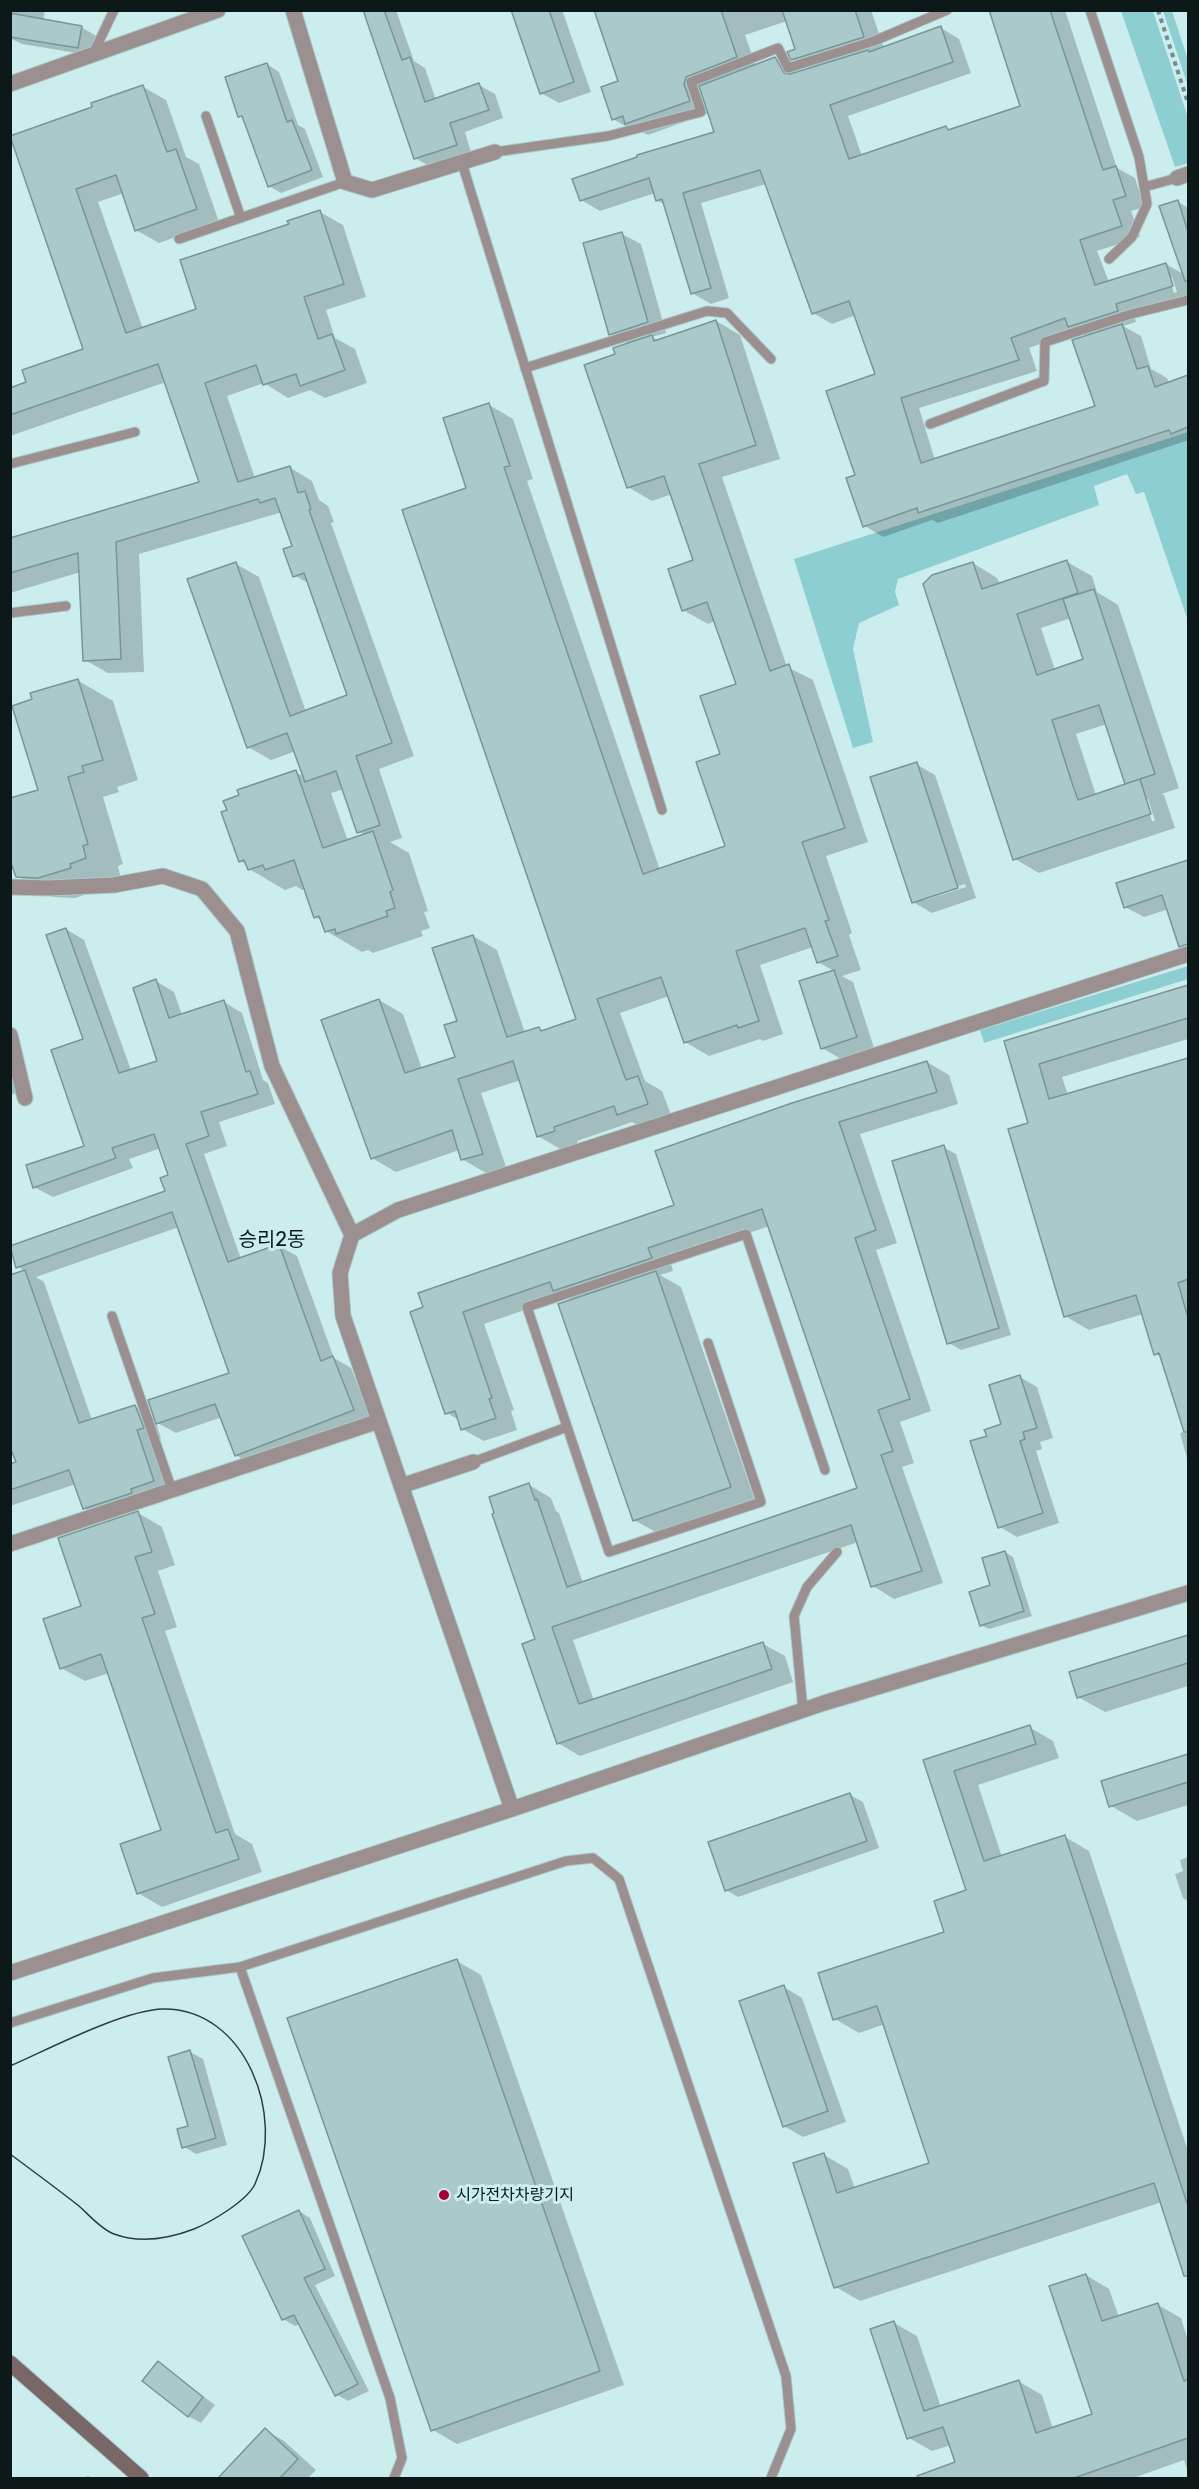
<!DOCTYPE html>
<html>
<head>
<meta charset="utf-8">
<style>
	body { margin:0 }
	#map { position:relative; width:1199px; height:2489px; overflow:hidden; background:#ccedee; font-family:Rubik,sans-serif }
	canvas { display:block }
	.frame { position:absolute; inset:0; border:12px solid #0d1919; pointer-events:none }
</style>
</head>
<body>
<div id="map">
<canvas width="1199" height="2489"></canvas>
<div class="frame"></div>
</div>
<script>
const context = document.querySelector('canvas').getContext('2d');
context.lineJoin = 'round';
function paint(path, color) { context.fillStyle = color; context.fill(path, 'evenodd'); }
function stroke(path, color, width, dash) { context.strokeStyle = color; context.lineWidth = width; context.lineCap = dash ? 'butt' : 'round'; context.setLineDash(dash || []); context.stroke(path); }
function label(font, color, halo, rows, align = 'center') {
  context.font = font + ' Rubik,"Noto Sans KR",sans-serif'; context.lineWidth = 6; context.setLineDash([]); context.textBaseline = 'middle'; context.strokeStyle = halo; context.fillStyle = color; for (const [text, x, y, turn = 0] of rows) {
    context.save(); context.translate(x, y); context.rotate((+turn || 0) * Math.PI / 180); context.textAlign = isNaN(turn) ? turn : align; if (halo) context.strokeText(text, 0, 0); context.fillText(text, 0, 0); context.restore();
  }
}
paint(new Path2D(`
	M1121,11H1153L1188,118V163L1175,167Z
	M1163,11H1172L1188,60V86Z
	M1188,432V621L1144,492L1136,494L1127,474L1094,486L1099,505L898,579L895,592L899,605L859,623L853,649L873,742L853,748L794,559Z
	M1188,966V979L984,1043L980,1030Z`), '#8dced2');
paint(new Path2D(`
	M10,10H45L43,21L81,27L98,37L94,56L22,44L10,38Z
	M364,10H396L414,61L425,68L436,100L479,85L495,94L503,118L465,132L471,153L431,167L415,158Z
	M512,10H562L591,92L559,103L541,93Z
	M596,10H871L884,48L941,28L959,39L971,73L848,116L862,156L946,128L951,131L1022,107L999,10H1065L1117,168L1135,178L1144,207L1131,211L1140,237L1097,251L1109,282L1166,264L1185,275L1188,287V297L1134,315L1136,322L1123,326L1141,336L1151,369L1167,378L1169,383L1188,376V442L1186,441L938,523L932,520L883,537L865,526L857,476L877,375L856,315L832,324L813,313L766,184L701,203L729,298L711,304L692,293L665,205L657,200L655,193L600,211L581,200L716,133L709,113L648,135L638,130L634,131L613,119L620,82ZM787,21L797,50L793,59L811,69L796,74L793,69L775,58L756,66L745,35ZM1169,277H1172L1177,292L1174,293ZM1077,331L1087,337L1096,407L935,460L919,408L1037,371L1029,348Z
	M267,64L279,72L298,125L305,129L323,177L281,193L269,186L244,119L239,116Z
	M143,87L166,100L186,157L199,164L219,222L159,243L136,230L124,193L98,202L143,329L198,310L291,225L320,212L343,225L366,297L326,310L335,338L355,349L367,383L325,398L310,390L288,398L264,383L227,396L255,478L289,467L312,481L319,500L328,506L334,522L331,523L414,756L379,769L402,838L390,842L409,853L428,911L424,912L430,928L421,931L423,936L373,953L368,950L362,952L326,931L323,921L315,917L305,888L302,890L296,886L285,890L249,869L247,864L240,861L295,772L305,777L296,751L271,760L248,747L236,564L259,577L306,712L349,696L310,584L294,575V547L283,515L279,513L139,554L144,672L108,673L85,660L81,572L10,593V540L201,483L166,382L10,436V389L28,383L85,349L11,137L94,108ZM344,789L359,832L365,835L348,841L331,793Z
	M1177,201L1188,208V266L1180,261Z
	M622,234L641,244L666,333L652,337L659,341L716,321L740,335L780,459L722,477L787,667L813,680L868,842L826,856L852,933L849,935L861,970L842,976L853,982L874,1048L841,1059L822,1048L834,971L818,962L813,947L760,965L783,1034L763,1041L760,1039L709,1056L685,1042L669,996L620,1013L645,1081L662,1091L672,1117L643,1128L632,1122L577,1141L578,1145L562,1150L538,1136L521,1080L481,1093L506,1167L486,1173L462,1159L459,1150L396,1172L372,1158L379,1000L403,1014L422,1069L457,1058L459,1022L473,936L497,950L525,1033L539,1028L545,1032L578,1019L468,489L489,405L513,419L533,479L527,481L660,870L727,847L722,754L738,685L715,621L708,624L683,610L695,561L672,494L652,501L628,487L617,355L629,344L610,334Z
	M1067,562L1092,576L1097,592L1118,605L1179,788L1162,794L1164,795L1175,828L1039,873L1015,859L973,563L997,578L1000,584ZM1071,618L1085,660L1055,670L1041,628ZM1107,724L1126,783L1129,785L1096,795L1076,734ZM1144,799H1148L1155,821H1152Z
	M77,680L113,701L138,780L117,787L119,792L103,797L123,864L118,866L121,879L106,888L75,898L53,897L17,876L15,871L10,868V800L40,791Z
	M916,764L935,775L976,898L932,913L913,902ZM965,884L966,887L925,900V897Z
	M1188,861V941L1177,934L1169,909L1144,917L1125,907L1118,884Z
	M66,929L84,940L131,1070L159,1062L156,981L174,992L182,1015L224,1002L242,1013L263,1080L268,1083L275,1104L219,1122L227,1146L204,1154L241,1259L279,1246L297,1256L334,1358L351,1368L372,1420L254,1466L236,1455L222,1417L176,1433L156,1422L161,1439L155,1441L172,1492L103,1519L84,1508L76,1484L10,1506V1466L18,1463L25,1271L18,1267L166,1192L170,1176L161,1148L129,1159L133,1168L53,1197L34,1187L86,1146L85,1040ZM179,1227L231,1374L156,1418L135,1406L92,1420L44,1282L36,1277Z
	M1188,987V1039L1062,1077L1068,1095L1188,1059V1462L1180,1433L1185,1432L1163,1358L1155,1354L1143,1314L1089,1330L1065,1316L1030,1124L1006,1042Z
	M927,1062L949,1075L958,1104L860,1134L897,1243L876,1250L931,1411L900,1422L914,1463L902,1467L943,1583L894,1599L873,1586L858,1542L573,1640L594,1701L763,1644L785,1656L793,1682L580,1756L558,1743L537,1640L529,1485L551,1498L556,1511L559,1513L583,1583L859,1489L769,1226L670,1261L673,1271L660,1275L681,1287L755,1501L659,1534L634,1520L573,1301L565,1296L484,1324L514,1410L511,1411L517,1430L484,1441L462,1429L459,1420L447,1413L412,1312L676,1206Z
	M10,1068L22,1091L10,1095Z
	M943,1147L956,1154L1011,1335L961,1350L949,1343Z
	M1020,1377L1037,1387L1053,1438L1040,1442L1042,1449L1036,1451L1059,1523L1017,1537L1000,1527L988,1437L1003,1425Z
	M138,1513L162,1527L175,1565L158,1571L177,1627L165,1631L235,1834L252,1844L262,1872L162,1907L138,1893L163,1831L109,1673L85,1681L61,1668L83,1607Z
	M1005,1552L1013,1557L1032,1616L989,1629L981,1625Z
	M1188,1635V1686L1105,1712L1078,1697L1071,1673Z
	M1029,1727L1053,1741L1059,1758L978,1785L1002,1857L1065,1837L1089,1851L1188,2151V2270L1183,2267L1162,2202L860,2301L836,2287L824,2155L848,2169L855,2189L931,2164L885,2024L859,2033L835,2019L946,1933L968,1891L925,1761Z
	M1188,1755V1805L1137,1821L1111,1806L1103,1782Z
	M850,1795L863,1802L879,1848L738,1897L726,1890Z
	M1188,1857V1901L1183,1898L1175,1874L1183,1871L1180,1860Z
	M457,1961L481,1975L624,2385L457,2444L433,2430Z
	M784,1987L802,1998L846,2122L803,2137L784,2126Z
	M190,2052L203,2059L227,2145L196,2154L184,2147L190,2127Z
	M299,2211L310,2218L335,2276L315,2285L369,2391L348,2401L336,2394L300,2324L295,2326L283,2319Z
	M1086,2275L1109,2289L1119,2317L1158,2305L1181,2318L1188,2341V2472L1184,2460L1133,2478H916L957,2463L951,2445L932,2451L909,2438L894,2323L917,2336L941,2407L1018,2381L1042,2395L1053,2429L1094,2414Z
	M158,2363L215,2405L201,2423L188,2416Z
	M265,2430L284,2441L316,2470L308,2478H220Z
	M88,2476L94,2478H81Z`), '#0003');
const building = new Path2D(`
	M363,10H384L402,60L410,57L425,102L479,83L489,110L450,123L457,145L414,159Z
	M511,10H549L574,82L540,94Z
	M594,10H721L737,57L686,77L684,84L690,101L625,124L623,116L612,120L601,87L618,81Z
	M782,10H855L864,37L791,60L787,52L795,49Z
	M989,10H1050L1103,170L1116,166L1126,196L1113,200L1122,226L1080,240L1095,285L1166,263L1173,286L1116,304L1118,311L1068,327L1065,318L1011,338L1019,360L901,398L921,463L1095,406L1072,340L1122,324L1137,369L1148,366L1155,387L1188,375V427L1171,434L1169,430L918,513L917,508L863,527L846,478L855,475L826,391L875,374L849,301L812,314L760,170L683,193L711,288L691,294L662,199L656,201L649,178L580,201L572,179L637,157V155L714,132L699,86L775,57L784,73L790,74L868,50L869,52L941,26L953,62L830,105L849,159L946,126L948,130L1020,106Z
	M10,13L82,26L78,48L10,37Z
	M267,63L287,122L292,120L312,170L268,187L242,116L238,117L225,77Z
	M143,85L167,152L176,149L197,209L135,231L116,175L76,189L126,333L196,309L180,260L289,224L287,221L320,210L344,284L304,297L318,339L332,334L345,370L300,386L296,374L263,385L256,365L205,383L238,482L290,466L298,493L305,491L311,509L309,510L392,743L356,756L380,825L357,833L336,771L305,782L287,733L247,748L187,579L236,562L290,716L347,695L304,573L293,577L283,549L292,546L275,498L260,503L258,499L116,542L121,659L83,661L78,553L10,573V538L199,482L158,364L10,415V388L26,382L22,370L83,349L10,136L92,107L91,103Z
	M1178,200L1188,232V281H1185L1159,206Z
	M622,232L648,322L609,335L583,243Z
	M716,320L756,445L699,464L770,671L789,664L845,828L802,842L829,920L825,921L838,956L817,963L805,928L736,951L759,1021L738,1028L737,1025L684,1043L661,977L597,999L626,1080L638,1076L648,1104L617,1115L614,1106L554,1127L555,1131L537,1137L513,1061L458,1079L483,1154L461,1160L452,1130L371,1159L321,1020L379,999L405,1073L455,1057L444,1025L457,1021L432,948L473,935L507,1037L539,1027L541,1031L576,1019L402,510L466,488L443,418L489,403L510,466L504,467L643,874L725,846L696,762L720,754L700,696L736,684L707,602L682,611L668,569L693,560L664,476L627,488L584,365L615,354L613,348L652,335L654,341Z
	M1067,560L1078,593L1017,614L1037,675L1083,659L1063,599L1094,589L1155,774L1125,784L1099,705L1052,720L1071,780L1078,800L1140,779L1151,814L1013,860L923,584L932,575L973,562L982,589Z
	M78,679L103,760L82,766L84,772L68,777L88,844L83,846L86,858L70,864L71,868L38,878L16,877L10,860V798L38,790L12,706L32,699L30,693Z
	M917,762L958,888L912,903L870,777Z
	M296,770L323,848L373,831L393,890L390,892L395,908L386,911L388,916L336,934L335,929L325,932L319,916L314,918L294,860L265,870L263,865L248,870L244,860L239,862L221,812L227,810L223,801L239,795L237,790Z
	M1188,860V944L1179,947L1162,895L1124,908L1116,883Z
	M66,928L119,1073L157,1061L133,988L156,979L169,1018L224,1000L246,1072L250,1071L258,1094L201,1112L209,1136L186,1144L228,1262L279,1244L321,1361L333,1356L354,1410L235,1456L215,1404L156,1424L148,1400L229,1373L172,1212L16,1268L10,1246L165,1191L160,1178L168,1175L154,1134L112,1148L116,1158L33,1188L26,1165L84,1146L51,1050L83,1039L46,935Z
	M834,970L857,1037L821,1049L799,981Z
	M1188,985V1018L1039,1064L1049,1099L1188,1058V1279L1178,1283L1188,1318V1432H1184L1159,1353L1154,1355L1136,1295L1064,1317L1008,1129L1028,1123L1004,1041Z
	M927,1061L937,1092L839,1122L876,1230L855,1238L910,1399L878,1410L893,1451L881,1455L922,1571L871,1587L851,1525L552,1627L579,1704L763,1642L772,1669L557,1744L522,1644L535,1639L492,1514L494,1513L489,1497L529,1483L535,1500L537,1499L567,1587L857,1488L762,1209L648,1248L652,1258L553,1291L550,1282L463,1312L492,1398L489,1399L496,1418L461,1430L455,1411L445,1414L410,1312L423,1307L418,1293L674,1205L655,1151L792,1103Z
	M944,1145L999,1328L947,1344L892,1161Z
	M25,1270L79,1423L135,1405L144,1428L137,1430L154,1481L131,1489L132,1493L83,1509L69,1470L10,1490V1464L16,1462L10,1447V1275Z
	M656,1271L731,1487L633,1521L558,1304Z
	M1020,1375L1037,1428L1023,1432L1025,1439L1020,1441L1043,1513L998,1528L970,1441L987,1436L984,1430L1001,1424L989,1385Z
	M138,1511L152,1552L135,1557L155,1614L142,1618L216,1833L228,1829L239,1859L137,1894L120,1844L161,1830L101,1654L60,1669L43,1619L81,1606L58,1538Z
	M1005,1551L1024,1611L980,1626L969,1592L990,1585L982,1558Z
	M1188,1635V1663L1077,1698L1069,1672Z
	M1030,1725L1036,1744L954,1771L984,1861L1065,1835L1188,2206V2276H1184L1154,2183L834,2288L793,2163L824,2153L837,2193L929,2163L877,2006L833,2020L818,1973L944,1932L934,1901L966,1890L923,1760Z
	M1188,1754V1782L1109,1807L1101,1781Z
	M850,1793L867,1841L725,1891L708,1842Z
	M457,1959L600,2371L431,2431L287,2018Z
	M784,1985L828,2111L783,2127L739,2001Z
	M190,2050L216,2138L182,2148L177,2129L188,2126L168,2057Z
	M299,2210L325,2269L304,2278L358,2384L335,2396L294,2315L282,2320L242,2236Z
	M1086,2274L1102,2321L1158,2303L1184,2381L1188,2379V2438L1074,2478H918L917,2476L955,2462L943,2427L907,2439L870,2329L894,2321L924,2411L1019,2380L1036,2433L1092,2414L1049,2286Z
	M158,2361L203,2397L188,2417L142,2381Z
	M265,2428L298,2459L280,2478H218Z`);
paint(building, '#a9c9ca');
stroke(building, '#779697', 1.5);
const lane = new Path2D(`
	M1090,10L1139,157L1147,204L1132,237L1109,259
	M93,54L114,10
	M206,116L241,218
	M495,152L608,136L701,112L691,82L778,48L788,68L874,41L947,10
	M462,163L662,810
	M1144,187L1177,178
	M179,239L345,182
	M525,368L707,311L727,313L771,359
	M930,424L1044,381L1045,342L1131,314L1188,300
	M10,464L135,432
	M10,613L66,606
	M112,1316L172,1490
	M708,1343L761,1502L609,1552L527,1307L746,1234L825,1470
	M473,1462L567,1427
	M803,1711L794,1616L807,1587L837,1552
	M10,2023L153,1978L240,1967
	M394,2478L402,2458L390,2398L240,1967L566,1861L593,1858L619,1879L786,2376L791,2429L771,2478`);
const street = new Path2D(`
	M293,10L345,182L372,190L495,152
	M10,84L218,10
	M1177,178L1188,174
	M10,887L49,888L114,885L163,876L202,889L237,931L272,1066L352,1235
	M10,1035L25,1098
	M401,1486L473,1462
	M10,1544L379,1421
	M512,1809L343,1316L340,1273L352,1235L398,1210L1188,954
	M10,1973L512,1809L824,1703L1188,1593`);
const secondary = new Path2D(`
	M10,2363L141,2478`);
stroke(lane, '#aac7c8', 11);
stroke(street, '#aac7c8', 17);
stroke(secondary, '#aac7c8', 17);
stroke(new Path2D(`
	M1158,10L1188,103`), '#758c8d', 4, [4.5, 4.5]);
stroke(lane, '#9c8f8f', 9);
stroke(street, '#9c8f8f', 15);
stroke(secondary, '#796767', 15);
stroke(new Path2D(`
	M10,2066C49,2049 123,2010 163,2009C246,2008 286,2117 255,2184C247,2201 211,2222 194,2229C168,2239 141,2244 114,2234C102,2230 89,2215 79,2206C56,2188 33,2171 10,2154`), '#2d3c3d', 1.5);
for (const [x, y, r, color] of [
	[444,2195,6,"#a2022f"]
]) { const dot = new Path2D(); dot.arc(x, y, r, 0, 2 * Math.PI); context.fillStyle = color; context.fill(dot); stroke(dot, '#ccedee', 2); }
label('16px', '#0d1919', '#ccedee', [
	["시가전차차량기지",456,2195]
], 'left');
label('20px', '#0d1919', '#ccedee', [
	["승리2동",272,1240]
]);
</script>
</body>
</html>
